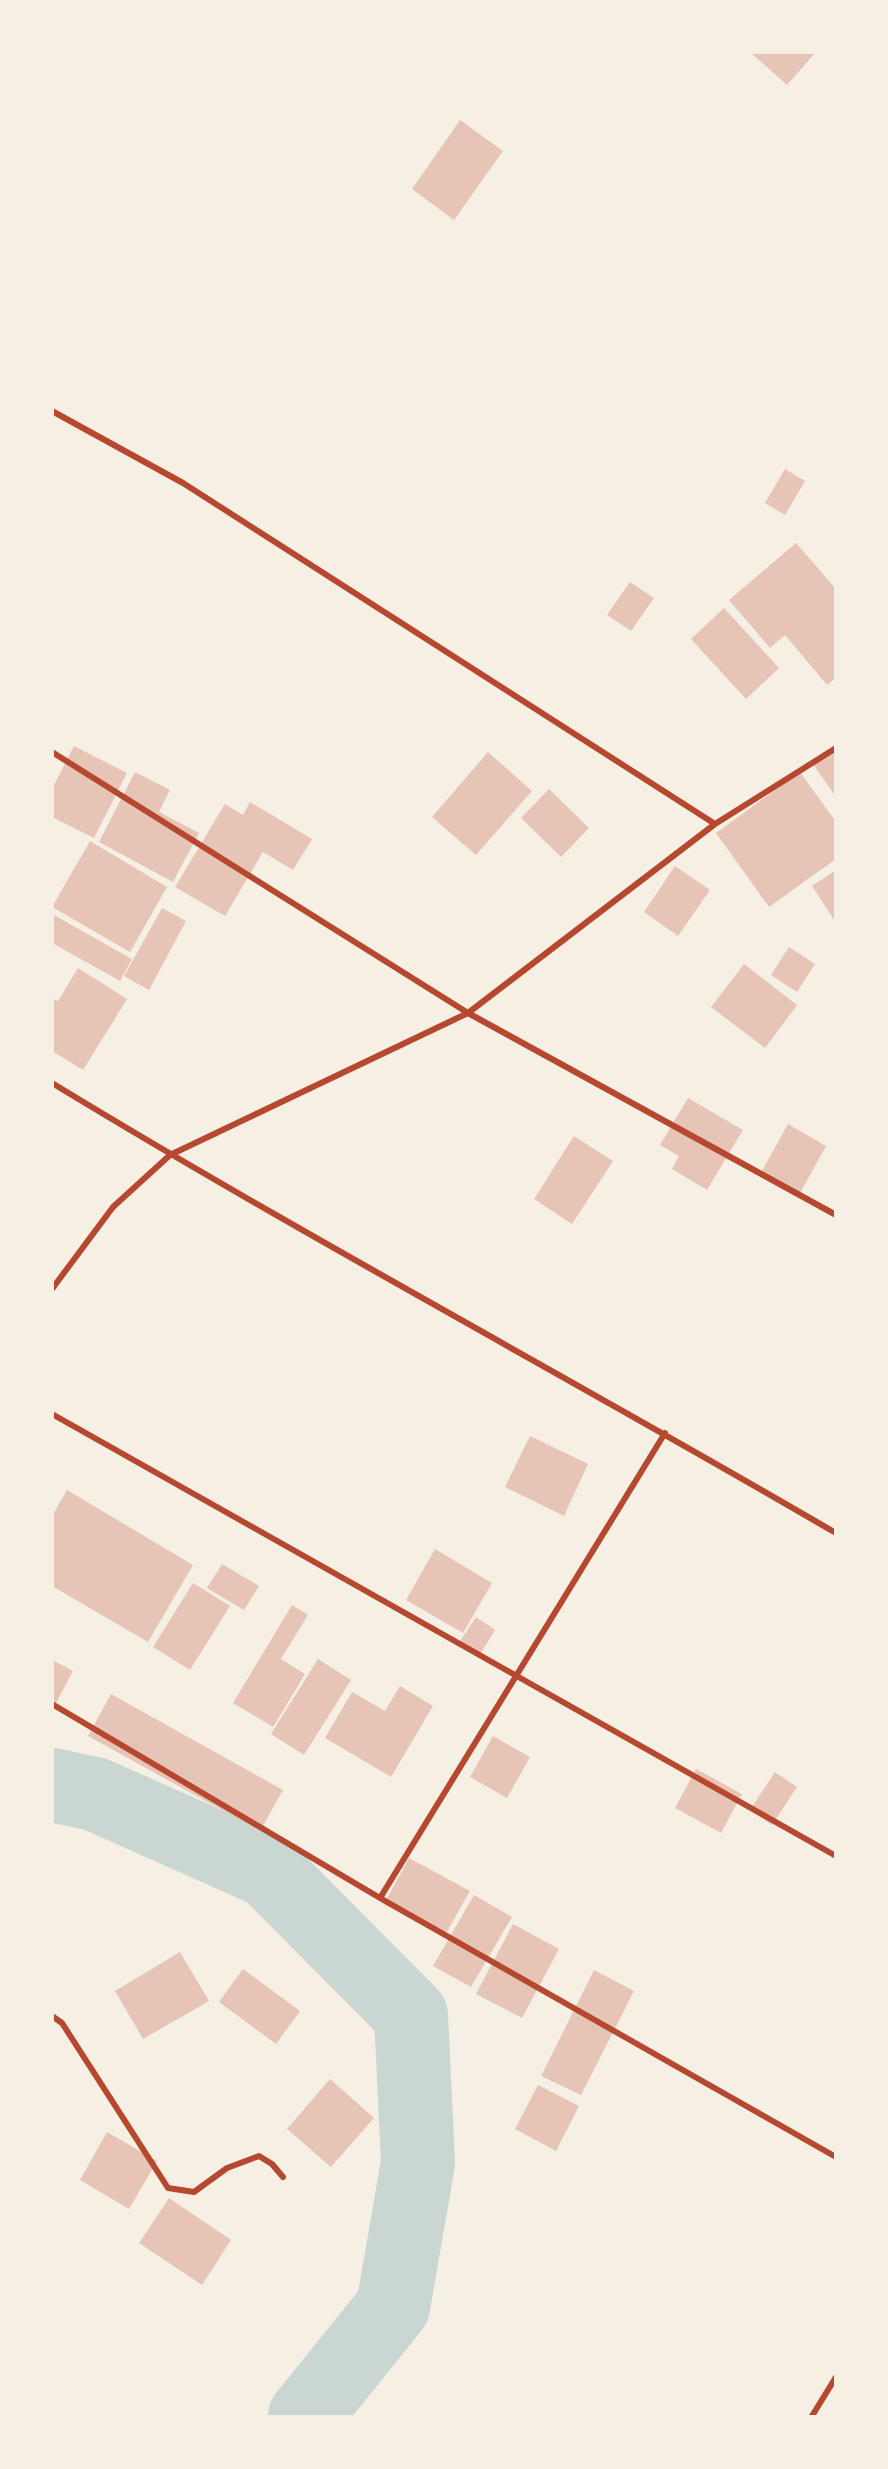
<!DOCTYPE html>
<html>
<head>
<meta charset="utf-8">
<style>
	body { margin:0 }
	#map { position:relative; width:888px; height:2469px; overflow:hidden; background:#f6efe4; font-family:Overpass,sans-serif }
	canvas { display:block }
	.frame { position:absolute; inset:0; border:54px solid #f6efe4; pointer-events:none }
</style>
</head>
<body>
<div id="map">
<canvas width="888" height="2469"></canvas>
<div class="frame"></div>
</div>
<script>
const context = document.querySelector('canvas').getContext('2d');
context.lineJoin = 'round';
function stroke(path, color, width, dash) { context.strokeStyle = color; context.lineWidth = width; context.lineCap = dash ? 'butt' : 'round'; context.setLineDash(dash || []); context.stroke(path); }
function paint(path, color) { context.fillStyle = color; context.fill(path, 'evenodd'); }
stroke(new Path2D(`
	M52,1785L95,1794L268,1871L411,2015L418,2163L393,2307L305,2416`), '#c9d6d2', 74);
paint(new Path2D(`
	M750,52H816L787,85Z
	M460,120L503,151L454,220L412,189Z
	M785,469L805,481L785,515L765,503Z
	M796,543L836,589V678L827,685L785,635L770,648L729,600Z
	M630,582L654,598L631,631L607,615Z
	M724,608L779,668L746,699L691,639Z
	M74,746L127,773L94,838L52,817V789Z
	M836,748V797L813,764Z
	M488,752L532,791L476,855L432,817Z
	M135,772L170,790L159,812L199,833L173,882L99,842Z
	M800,772L836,822V859L769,907L716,833Z
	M549,789L589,828L561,857L521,818Z
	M250,802L312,839L293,870L263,852L225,916L175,887L225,804L243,815Z
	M90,841L167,887L130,952L52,907Z
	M675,866L710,890L678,936L644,912Z
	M836,870V923L812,886Z
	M162,908L186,921L149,990L124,976Z
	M52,914L132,959L120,981L52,943Z
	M789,947L815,964L797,992L771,975Z
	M744,964L797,1005L765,1048L711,1007Z
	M78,968L127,999L83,1070L52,1051V998L58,1001Z
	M688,1098L743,1130L707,1190L672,1169L679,1156L660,1145Z
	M788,1124L826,1146L800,1193L762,1171Z
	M574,1136L613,1161L572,1224L534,1199Z
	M530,1436L588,1464L564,1516L505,1487Z
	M67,1490L193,1565L148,1642L52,1586V1516Z
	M435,1549L492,1583L463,1633L406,1600Z
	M222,1564L259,1586L244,1610L207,1588Z
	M193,1583L230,1606L190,1670L153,1647Z
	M292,1605L308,1615L281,1659L305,1674L273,1727L233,1703Z
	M476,1617L495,1630L479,1656L459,1643Z
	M318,1659L351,1680L304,1755L271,1734Z
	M52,1660L73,1671L56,1703L52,1701Z
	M400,1686L433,1706L391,1777L325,1738L352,1692L385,1711Z
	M111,1694L283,1790L260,1831L88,1736Z
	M493,1736L530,1757L507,1798L470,1777Z
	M696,1769L742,1794L721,1833L675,1808Z
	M775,1772L797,1787L772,1825L750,1810Z
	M409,1858L470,1891L444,1937L384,1904Z
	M474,1895L512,1917L471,1987L433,1966Z
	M513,1924L559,1949L522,2018L476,1994Z
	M180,1952L209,2001L143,2039L115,1991Z
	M243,1969L300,2011L276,2044L219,2002Z
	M594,1970L634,1991L581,2095L541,2076Z
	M330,2079L374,2118L331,2167L287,2129Z
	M538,2085L579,2106L556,2151L515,2129Z
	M107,2132L157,2161L129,2209L80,2180Z
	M169,2198L231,2240L202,2285L139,2243Z`), '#e6c5b7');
stroke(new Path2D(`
	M52,411L183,483L715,824
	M52,752L468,1013L836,1215
	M52,1083C310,1240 576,1381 836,1533
	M52,1289L113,1207L170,1155L468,1013L715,824L836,748
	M52,1414L836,1856
	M52,1704L380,1898L836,2157
	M380,1898L665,1433
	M52,2016L62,2023L168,2188L194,2192L227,2168L259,2156L272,2164L283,2177
	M812,2416L836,2377`), '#b5482f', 6);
</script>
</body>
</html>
